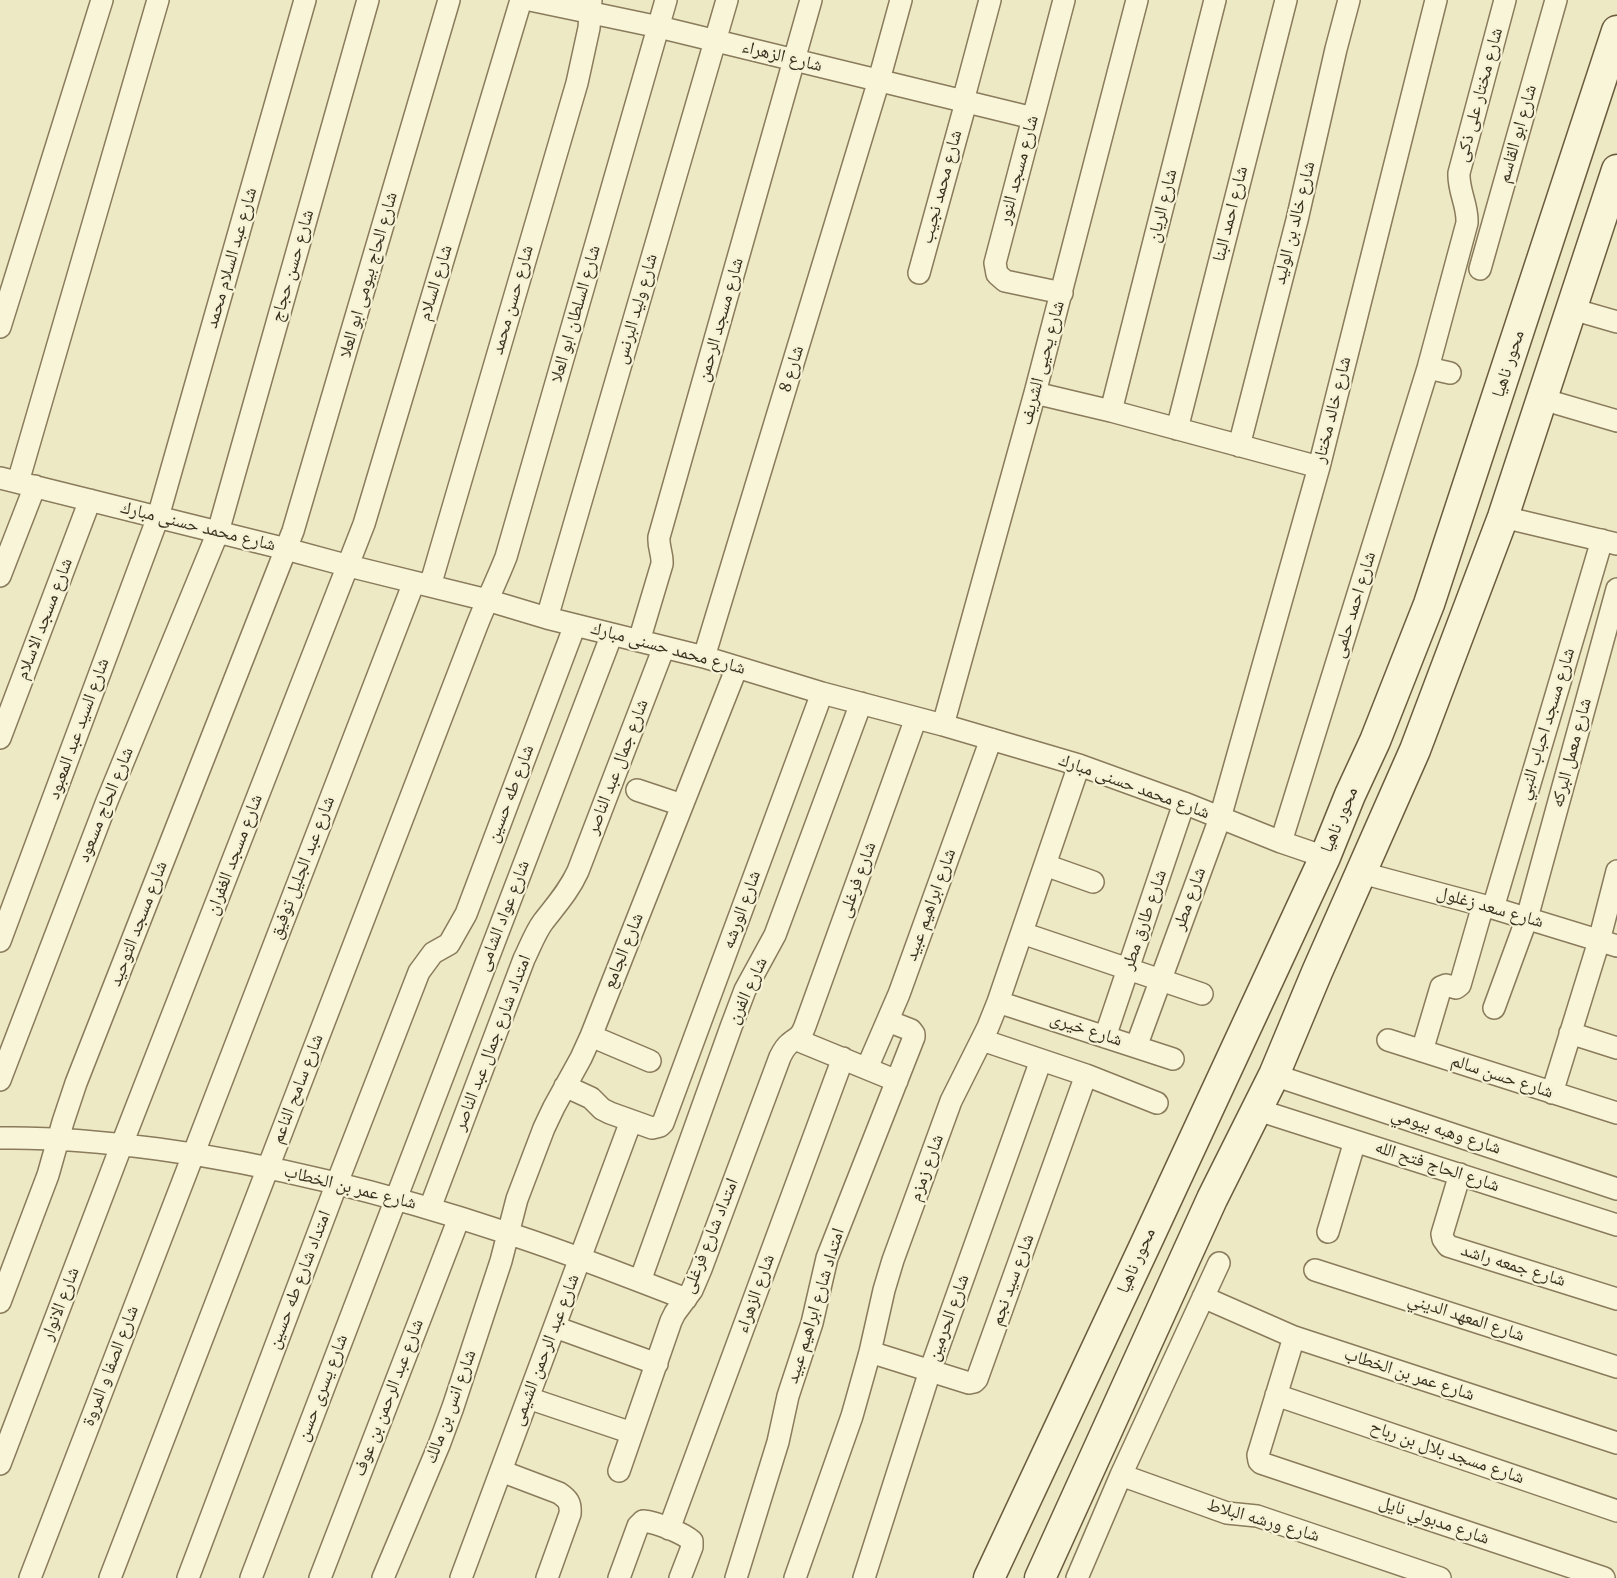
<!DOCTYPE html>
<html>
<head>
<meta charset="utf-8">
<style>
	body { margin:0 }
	canvas { display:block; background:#eee9c5 }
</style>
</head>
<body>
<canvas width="1617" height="1578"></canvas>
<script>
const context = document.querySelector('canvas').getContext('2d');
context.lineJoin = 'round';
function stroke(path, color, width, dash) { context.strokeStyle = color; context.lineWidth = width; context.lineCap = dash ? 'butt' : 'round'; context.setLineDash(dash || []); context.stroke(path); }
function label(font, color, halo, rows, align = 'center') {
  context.font = font + ' "Source Serif 4","Noto Naskh Arabic",serif'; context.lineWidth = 4.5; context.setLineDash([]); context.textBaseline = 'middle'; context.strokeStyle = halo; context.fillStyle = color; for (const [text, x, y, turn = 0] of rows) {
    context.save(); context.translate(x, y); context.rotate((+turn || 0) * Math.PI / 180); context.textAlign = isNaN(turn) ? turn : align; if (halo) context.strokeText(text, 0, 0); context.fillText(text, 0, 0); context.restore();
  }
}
const minor = new Path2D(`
	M530,0L659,27L1033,118
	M963,101L990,0
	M1480,269L1556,0
	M919,273L966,102
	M1062,293L1005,281L997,274L995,263L1064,0
	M1572,309L1617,322
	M0,327L102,0
	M1428,368L1450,373
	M1035,393L1111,411L1319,467
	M1542,399L1617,421
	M1111,411L1215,0
	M1177,429L1286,0
	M1239,446L1297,220L1336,49L1349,0
	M0,478L286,549L349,566L487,600L547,618L704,657L822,693L943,725L1079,765L1184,803L1281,842L1325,857
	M18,482L158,0
	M1503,517L1617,544
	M0,576L35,486
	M430,586L577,83L589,28L591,0
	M547,618L727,0
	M639,641L662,564C663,555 658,547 659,537L811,0
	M704,657L879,80L901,0
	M943,725L1035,393L1137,0
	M0,738L90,500
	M637,790L682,805
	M1281,842L1428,368L1467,223C1468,205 1458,191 1459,173L1505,0
	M1045,865L1093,882
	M1362,873L1493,908L1617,946
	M1493,908L1602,540
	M1022,933L1202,994
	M0,941L158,517L305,0
	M998,1002L1173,1059
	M1494,1008L1527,918L1617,589
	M1570,1033L1617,1048
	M591,1036L650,1061
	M1105,1037L1184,803
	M797,1040L897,1081
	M982,1040L1086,1075L1157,1103
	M1388,1040L1617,1113
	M1136,1047L1220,818L1319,467L1436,0
	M1422,1051L1441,987L1446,985L1456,988L1460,985L1483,905
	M867,1068L899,994L991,739
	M1274,1075L1617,1189
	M0,1080L107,801L218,532L368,0
	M565,1086L591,1098L602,1109L610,1113L652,1128L660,1126L663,1123L822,693
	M1552,1093L1599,941L1617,871
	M1258,1110L1617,1225
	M0,1138C53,1137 106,1142 158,1149C277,1165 393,1195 507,1233C567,1252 626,1276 686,1299
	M1460,1174L1442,1234L1443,1239L1448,1246L1617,1299
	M430,1208L524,959C530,947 535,933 543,922C556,905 569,891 578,871L664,647
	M1328,1232L1355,1141
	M1315,1270L1617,1367
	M640,1281L731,1027L745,990L775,935L861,703
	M1203,1297L1294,1337L1617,1443
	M0,1302L48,1175L63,1122L76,1083L293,531L449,0
	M555,1327L657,1364
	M1294,1337L1258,1455L1259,1461L1261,1463L1604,1578
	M870,1352L969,1383L974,1382L977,1379L1086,1075
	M1276,1395L1617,1511
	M528,1398L632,1433
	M0,1464L122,1144L364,524L521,0
	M501,1471L559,1493C568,1499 571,1503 570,1514L547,1578
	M619,1471L671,1321L675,1313L692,1290L701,1269L780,1057C782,1053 785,1047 789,1044C798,1036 800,1039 805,1026L916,718
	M1121,1475L1227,1513L1257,1516L1440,1578
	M669,1529L843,1058
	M30,1578L414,582
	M110,1578L477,625C486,602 497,580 506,557L666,0
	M188,1578L337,1183L419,972L433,953L449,944L466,914L575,625
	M251,1578L612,634
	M320,1578L459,1218
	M383,1578L439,1445L453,1407L501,1261L517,1199L544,1128L554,1107L581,1058L591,1036L737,667
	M461,1578L631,1121
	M619,1578L638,1526L643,1521C656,1522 683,1533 692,1541V1547L680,1578
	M736,1578L778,1442L788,1396L812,1323L827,1258L914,1037V1034L911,1030L888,1021
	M795,1578L852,1416L870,1352L884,1290L893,1260L951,1101L988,1027L998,1002L1079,765
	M864,1578L930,1371L1041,1060
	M1077,1578L1121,1475L1219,1263`);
const secondary = new Path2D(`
	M989,1578L1147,1241L1325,857L1350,795L1375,741L1429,604L1617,31
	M1040,1578L1212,1199L1274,1075L1317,972L1415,750L1503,517L1617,170`);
stroke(minor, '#897b5b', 24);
stroke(secondary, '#6b5c3e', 33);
stroke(minor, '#f9f5d9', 21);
stroke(secondary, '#f9f5d9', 30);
label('18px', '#39301f', '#f6f2d5', [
	["شارع الزهراء",782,57,14],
	["شارع مختار على ذكى",1480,95,-75],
	["شارع ابو القاسم",1518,134,-74],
	["شارع مسجد النور",1019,170,-75],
	["شارع محمد نجيب",942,187,-75],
	["شارع الريان",1163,206,-76],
	["شارع احمد البنا",1231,214,-76],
	["شارع خالد بن الوليد",1295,223,-76],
	["شارع عبد السلام محمد",232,258,-74],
	["شارع حسن حجاج",293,266,-74],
	["شارع الحاج بيومى ابو العلا",369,275,-74],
	["شارع السلام",436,283,-73],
	["شارع حسن محمد",513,300,-74],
	["شارع وليد البرنس",637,309,-74],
	["شارع السلطان ابو العلا",576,314,-74],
	["شارع مسجد الرحمن",721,320,-74],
	["شارع يحيى الشريف",1043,363,-75],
	["محور ناهيا",1509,364,-72],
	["شارع 8",792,369,-73],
	["شارع خالد مختار",1333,410,-76],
	["شارع محمد حسنى مبارك",198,527,14],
	["شارع احمد حلمى",1355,605,-73],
	["شارع مسجد الاسلام",45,619,-69],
	["شارع محمد حسنى مبارك",668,649,15],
	["شارع مسجد احباب النبي",1547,724,-73],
	["شارع السيد عبد المعبود",79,729,-70],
	["شارع معمل البركه",1572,753,-75],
	["شارع جمال عبد الناصر",618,767,-69],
	["شارع محمد حسنى مبارك",1134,787,20],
	["شارع طه حسين",511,794,-69],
	["شارع الحاج مسعود",106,805,-68],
	["محور ناهيا",1340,820,-67],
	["شارع مسجد الغفران",235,855,-69],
	["شارع عبد الجليل توفيق",303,868,-69],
	["شارع فرغلى",858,880,-70],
	["شارع مطر",1190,899,-70],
	["شارع ابراهيم عبيد",931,905,-70],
	["شارع سعد زغلول",1490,908,16],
	["شارع الورشه",742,910,-70],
	["شارع عواد الشامى",504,916,-69],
	["شارع طارق مطر",1145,920,-71],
	["شارع مسجد التوحيد",139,924,-69],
	["شارع الجامع",624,951,-68],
	["شارع الفرن",748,991,-65],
	["شارع خيرى",1086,1030,18],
	["امتداد شارع جمال عبد الناصر",493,1043,-69],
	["شارع حسن سالم",1502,1077,18],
	["شارع سامح الناعم",298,1089,-69],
	["شارع وهبه بيومي",1446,1132,18],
	["شارع الحاج فتح الله",1437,1167,18],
	["شارع زمزم",927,1168,-70],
	["شارع عمر بن الخطاب",350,1188,14],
	["امتداد شارع فرغلى",711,1236,-68],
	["محور ناهيا",1137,1261,-66],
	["شارع جمعه راشد",1513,1266,17],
	["امتداد شارع طه حسين",300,1280,-69],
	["شارع سيد نجم",1013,1280,-70],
	["شارع الزهراء",756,1294,-70],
	["شارع الانوار",61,1304,-69],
	["امتداد شارع ابراهيم عبيد",816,1306,-73],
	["شارع الحرمين",949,1318,-70],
	["شارع المعهد الديني",1466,1318,18],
	["شارع عبد الرحمن الشيمى",546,1350,-69],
	["شارع الصفا و المروة",111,1366,-69],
	["شارع عمر بن الخطاب",1409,1375,18],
	["شارع يسرى حسن",323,1388,-69],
	["شارع عبد الرحمن بن عوف",389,1398,-69],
	["شارع انس بن مالك",451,1407,-70],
	["شارع مسجد بلال بن رباح",1447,1453,19],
	["شارع ورشه البلاط",1263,1521,16],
	["شارع مدبولي نايل",1434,1521,19]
]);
</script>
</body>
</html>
